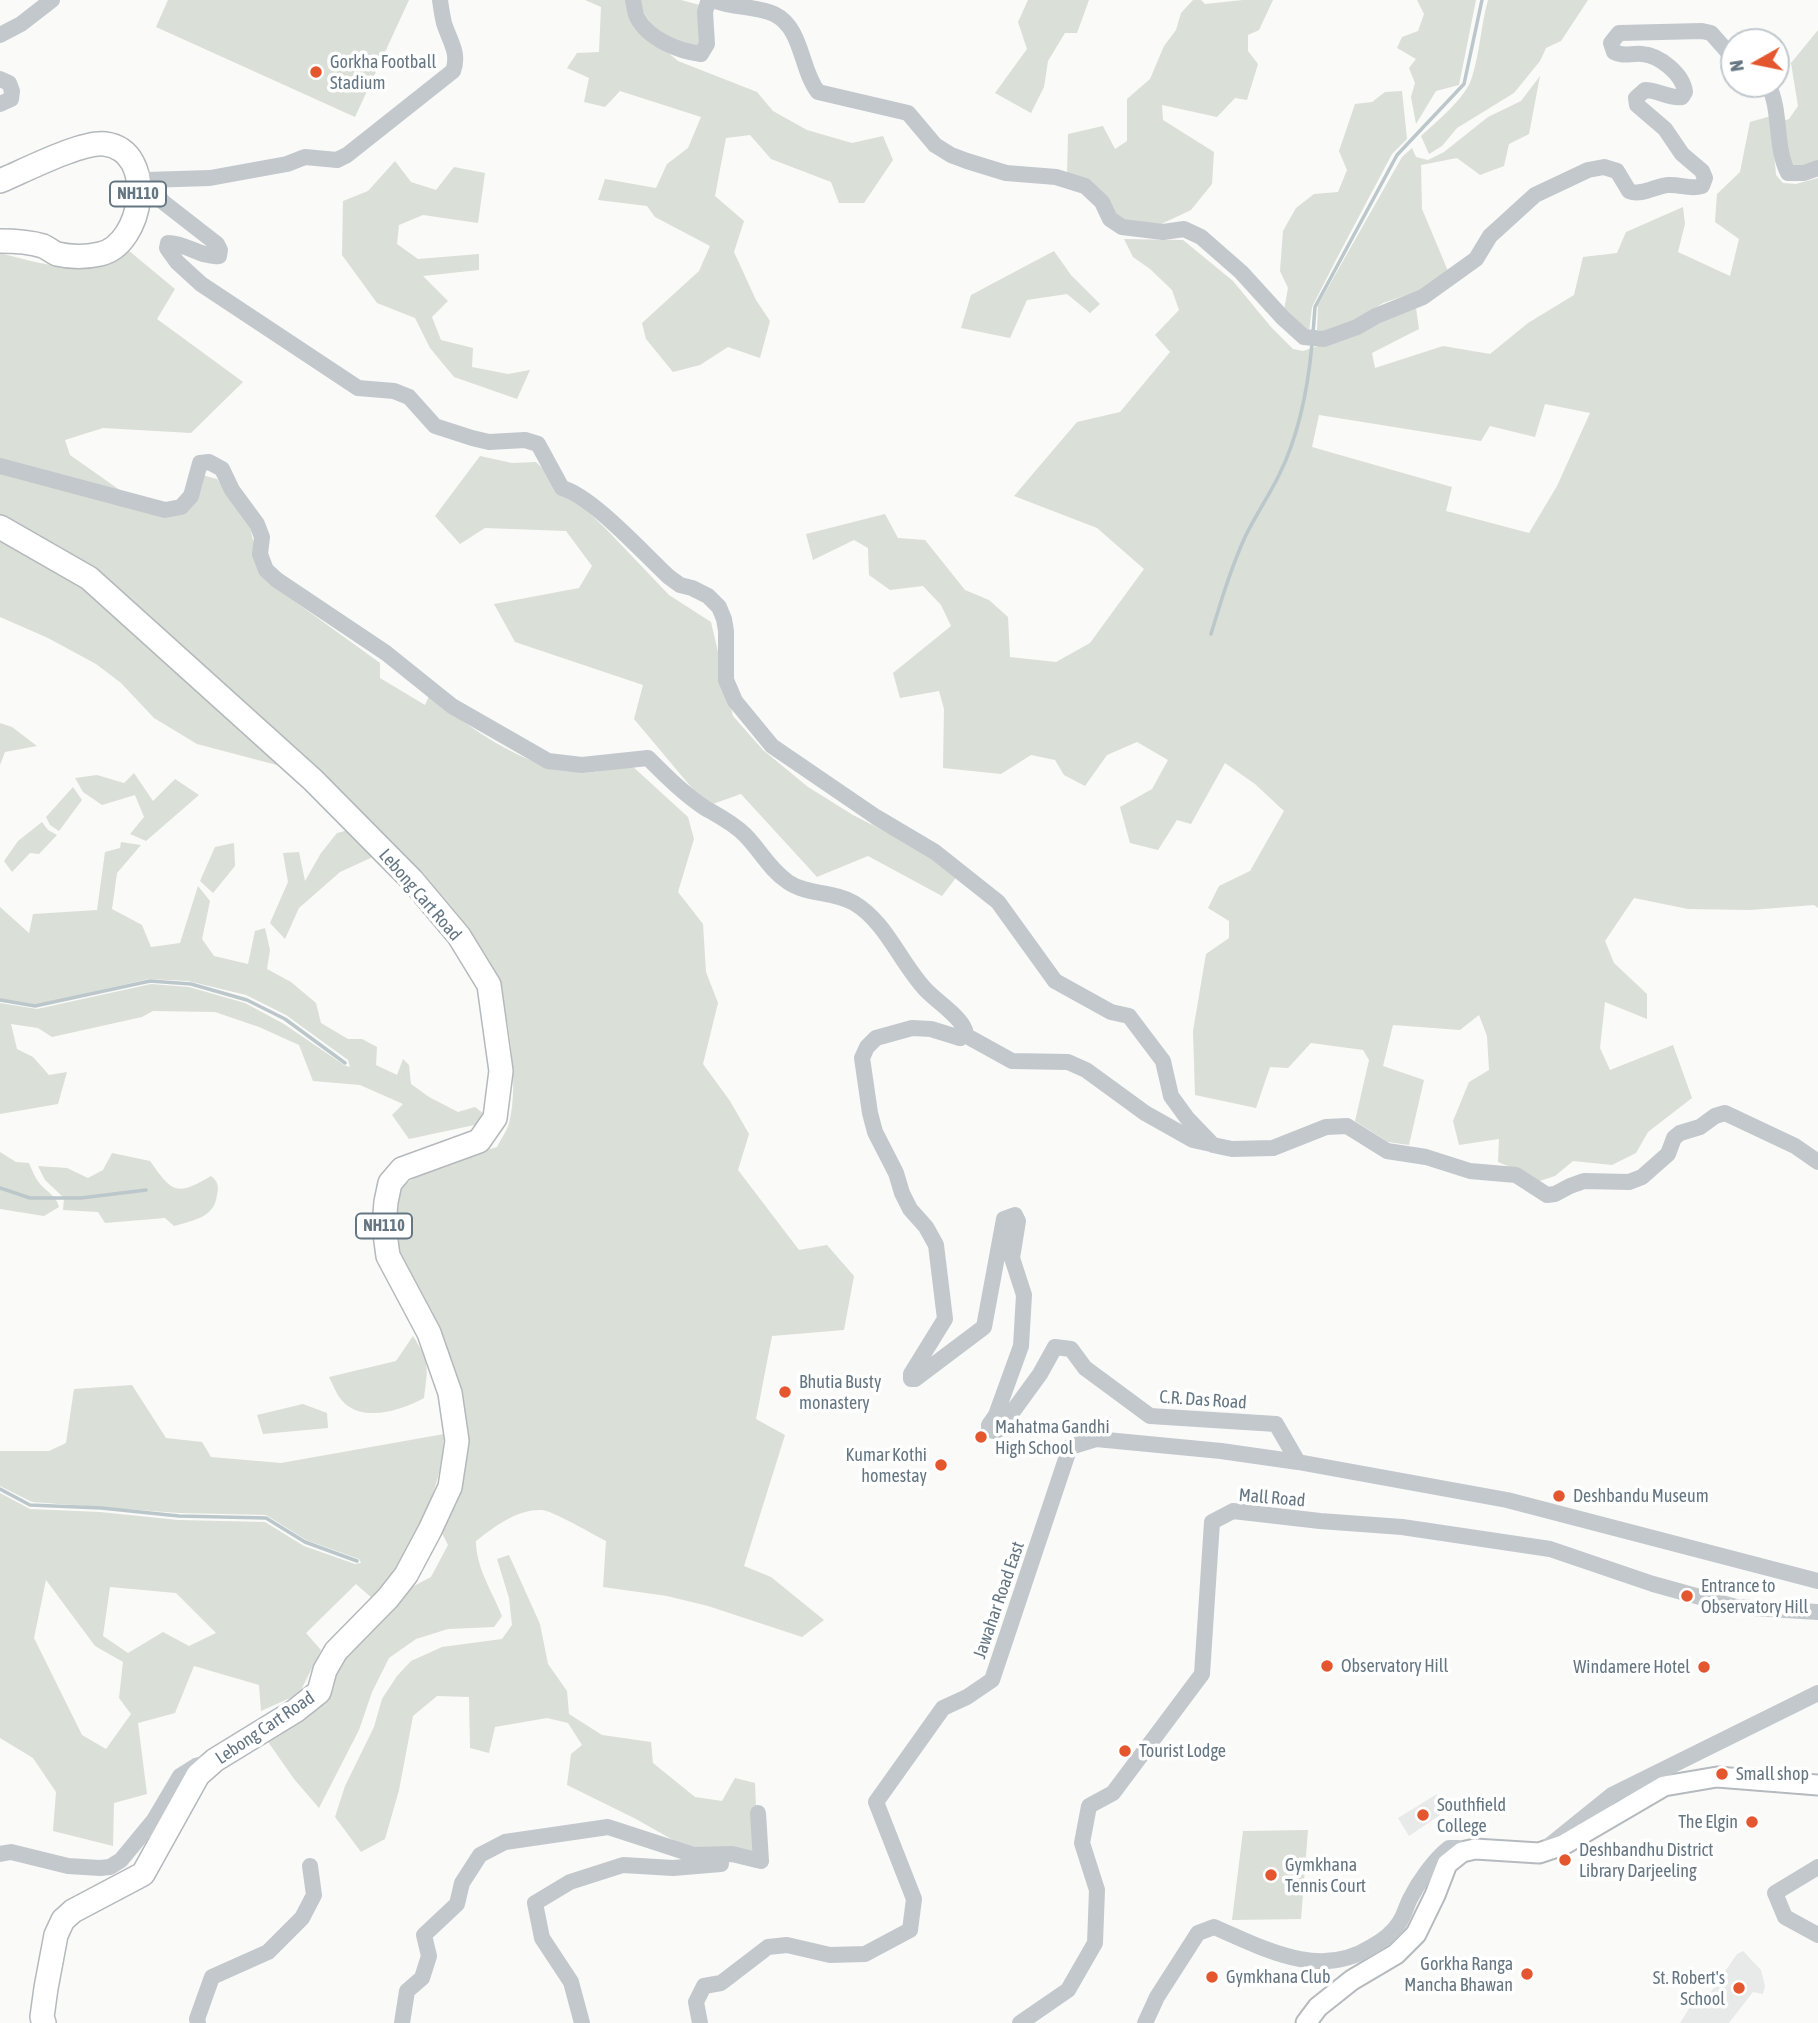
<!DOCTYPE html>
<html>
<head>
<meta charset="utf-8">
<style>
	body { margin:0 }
	#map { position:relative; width:1818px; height:2023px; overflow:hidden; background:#fafaf8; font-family:"Asap Condensed",sans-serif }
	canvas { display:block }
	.north { position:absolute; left:1720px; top:28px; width:70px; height:70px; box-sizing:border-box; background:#fff; border:2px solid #c1c8cd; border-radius:50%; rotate:261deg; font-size:19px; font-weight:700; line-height:28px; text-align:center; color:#657683 }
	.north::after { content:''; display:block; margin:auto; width:24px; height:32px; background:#e4572e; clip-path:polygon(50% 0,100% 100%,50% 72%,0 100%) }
</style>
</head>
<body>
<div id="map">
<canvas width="1818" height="2023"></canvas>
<div class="north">N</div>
</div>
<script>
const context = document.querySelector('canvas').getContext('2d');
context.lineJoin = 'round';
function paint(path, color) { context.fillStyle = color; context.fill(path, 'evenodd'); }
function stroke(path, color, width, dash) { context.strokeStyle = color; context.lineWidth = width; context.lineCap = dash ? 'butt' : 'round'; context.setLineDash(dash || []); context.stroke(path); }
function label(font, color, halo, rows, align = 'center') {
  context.font = font + ' "Asap Condensed",sans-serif'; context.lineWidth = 7; context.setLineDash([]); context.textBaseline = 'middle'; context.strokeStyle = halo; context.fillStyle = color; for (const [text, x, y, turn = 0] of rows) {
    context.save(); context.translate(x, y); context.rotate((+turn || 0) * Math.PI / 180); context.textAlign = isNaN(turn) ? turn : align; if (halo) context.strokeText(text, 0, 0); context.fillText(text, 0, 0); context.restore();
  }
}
paint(new Path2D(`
	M1437,1794L1446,1811L1409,1836L1398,1818Z
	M1743,1951L1761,1970L1765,1986L1763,1994L1753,1992L1729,2023H1680L1695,1999L1704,2002L1737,1954Z`), '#e8e9e9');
paint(new Path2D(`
	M168,0H409L355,117L156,27Z
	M585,0H631L654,41L678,61L757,92L773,111L807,130L852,143L883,136L893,160L864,203H839L831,182L771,159L750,135L726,138L715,196L744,221L734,252L756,300L770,321L760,358L728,347L700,365L673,372L646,339L642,323L699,271L710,246L655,217L647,206L598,200L605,179L656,188L667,164L688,148L701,117L620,91L605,107L584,102L589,78L567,68L577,53L599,52L601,7Z
	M638,0H681L700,5L702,44L694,48C663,35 652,33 638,0Z
	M1028,0H1089L1077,33H1065L1048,61L1044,87L1031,113L995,93L1027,49L1018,22Z
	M1193,0H1201L1205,4L1243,0H1273L1259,30L1248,35V51L1258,64L1247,100L1235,98L1217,117L1162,105L1163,120L1214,152L1212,184L1191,210L1155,227L1131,226L1067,177L1068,134L1103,126L1115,149L1127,141V99L1150,79L1164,46L1176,30L1181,13Z
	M1417,0H1476L1459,85L1436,91L1416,124L1411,97L1415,83L1409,68L1416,59L1397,48L1402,37L1418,31L1424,14Z
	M1488,0H1588L1561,41L1546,48L1540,61L1514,93L1457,128L1442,146L1429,154L1421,136C1437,121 1466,98 1472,77C1480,52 1481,25 1488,0Z
	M1818,30V161L1803,167H1789L1783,121L1789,119L1798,106L1791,63Z
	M1540,76L1529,134L1509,144L1504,166L1480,175L1457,158L1421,165L1422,209L1448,271L1424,289L1383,303L1349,325L1329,333L1317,330L1318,305L1402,157L1412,148L1416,157L1428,160L1444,152L1488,117L1521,101Z
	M1402,91L1407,139L1392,154L1338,256L1312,307L1309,332L1284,310L1288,288L1280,271L1283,231L1296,208L1314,194L1338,192L1347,170L1339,151L1355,104L1372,102L1385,92Z
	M1771,116L1776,175L1783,183L1796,184L1818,178V908L1814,905L1750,910L1688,909L1634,898L1605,941L1614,963L1647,994V1019L1605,1002L1600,1048L1610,1070L1673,1045L1692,1098L1648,1132L1636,1153L1612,1165L1573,1161L1555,1176L1521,1187L1510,1167L1498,1162L1499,1139L1459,1145L1453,1121L1469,1082L1489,1070L1487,1036L1479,1015L1460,1030L1393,1025L1383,1066L1424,1080L1409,1145L1388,1142L1355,1121L1369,1060L1363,1050L1311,1043L1288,1068L1270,1067L1256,1108L1195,1095L1193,1031L1206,954L1229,938V921L1208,908L1219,886L1250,871L1284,811L1255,784L1225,763L1191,824L1177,820L1158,850L1130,843L1120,807L1152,789L1168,760L1137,742L1107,755L1085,786L1064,775L1055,760L1031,755L1001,774L943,768L944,709L939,691L900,698L893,673L951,626L941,605L923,586L890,590L869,575L868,548L854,540L813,560L806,534L885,514L898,538L925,540L965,590L989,600L1008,617L1010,657L1056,662L1090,643L1144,569L1097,528L1014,496L1077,422L1120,412L1170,352L1155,335L1179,310L1172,290L1150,269L1133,257L1124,239L1183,240L1233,281L1271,327L1293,349L1303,351L1340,339L1416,308L1419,329L1372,353L1375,368L1443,346L1490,354L1528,323L1574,295L1583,257L1617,253L1626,232L1683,207L1685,224L1678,252L1730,276L1739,239L1715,222L1717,194L1740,172L1750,122ZM1545,404L1590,413L1557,486L1529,533L1446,511L1452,487L1312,447L1319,415L1481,441L1490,426L1535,437Z
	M395,161L411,182L436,190L454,167L485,173L478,223L423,215L399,225L397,244L418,259L479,254V270L423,276L448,301L432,317L441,340L473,348L472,367L508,374L530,370L517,399L454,377L430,348L415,318L377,303L342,255L343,201L368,191Z
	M128,250L175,289L157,319L243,382L191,433L103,428L65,440L70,455L124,493L0,460V253C34,262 74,274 109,262C116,260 122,254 128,250Z
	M1054,251L1071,275L1100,304L1090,313L1067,294L1027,300L1010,338L961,328L971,295Z
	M480,456L512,463L536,462L607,530L669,595L711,622L733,716L763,750L808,787L853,815L933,856L958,875L942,896L868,856L817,877L741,794L707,806L634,719L643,685L515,642L494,604L579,588L592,566L566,531L485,528L460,544L435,516Z
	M0,471L173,516L202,475L217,479L250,527L255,549L272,585L380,663V678L425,705L430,694C467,728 526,768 577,772C594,774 614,768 631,765L688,817L694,839L678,892L703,924L706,972L718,1003L703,1064L730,1101L749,1134L738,1170L799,1250L827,1245L854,1276L844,1330L772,1336L756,1419L785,1435L744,1566L771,1577L824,1620L802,1637L708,1606L667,1596L603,1587L606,1541C594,1535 552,1510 541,1510C517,1509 494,1527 476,1541C476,1568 492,1591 502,1616L494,1627L448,1629L416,1639L389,1658L372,1692L359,1730L319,1808L294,1779L264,1736L366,1622L412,1587L431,1577L448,1545L441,1531L461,1441L397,1257L395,1210L402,1187L428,1167L497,1147C501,1139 507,1131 509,1123C520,1086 508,1004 493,969C489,959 482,950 476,942L319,774L0,520Z
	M0,534L86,582L288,768L197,744L154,718L121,683L96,664L48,638L0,617Z
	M0,723L12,727L37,746L5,752L0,765Z
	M134,773L153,801L175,779L199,795L146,841L130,834L144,817L135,795L102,805L83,792L75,778L97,775L124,783Z
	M73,787L82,800L59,831L50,825L46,817Z
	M42,822L48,830L57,835L39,854L30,853L12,872L4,861L18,841Z
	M352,829L375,856L340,872L299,908L285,939L270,923L288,882L283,853L299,852L305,881L321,853L337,833Z
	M121,842L141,845L117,873L112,909L142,925L151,947L180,943L198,886L210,901L202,939L214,956L248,964L255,931L265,928L270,950L267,969L291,982L316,1003L321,1023L348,1039H362L377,1047L376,1065L397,1075L403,1059L409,1065L411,1084L429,1097L458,1112L475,1107L484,1114L479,1124L409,1139L392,1115L403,1104L360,1085L313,1081L299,1045L259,1027L215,1012L153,1011L142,1017L52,1037L38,1028L11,1024L17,1049L33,1057L49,1075L67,1072L58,1104L0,1114V1003L37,1009L151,984L189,987L245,1003L284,1024L344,1065L350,1067L348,1060L286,1015L246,995L188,981L149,979L35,1005L0,999V907L29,933L33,914L97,910L105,852L120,848Z
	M234,843L235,866L213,893L200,881L215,847Z
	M0,1152L16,1162L29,1163C32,1170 35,1178 40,1184C48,1193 56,1195 59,1207L44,1216L0,1209Z
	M112,1153L150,1161C172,1192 176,1197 211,1176C218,1181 219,1187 217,1195C214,1218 194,1220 174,1226L165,1218L105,1223L98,1212L63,1210L64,1198L45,1180L38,1166L67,1168L88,1178L103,1170Z
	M413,1336C430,1363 428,1367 424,1398C404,1409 369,1421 348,1406C338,1399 334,1387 329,1377L396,1361Z
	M132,1385L166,1438L202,1442L211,1457L281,1463L444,1434C443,1491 410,1556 373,1599L356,1584L306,1633L321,1650L299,1694L261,1711L259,1685L194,1666L175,1713L138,1723L147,1794L114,1803L113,1846L53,1831L56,1792L33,1758L0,1738V1493L30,1509L100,1512L178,1520L265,1522L304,1546L355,1564L361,1563L359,1559L306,1540L266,1515L179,1513L32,1502L0,1486V1451H49L66,1443L74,1389ZM46,1580L95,1646L123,1662L119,1698L131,1714L106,1749L82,1735L34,1638ZM110,1587L176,1593L216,1633L189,1646L163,1632L128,1653L103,1636Z
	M303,1404L327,1413L328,1428L263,1434L257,1415Z
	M509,1555L540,1624L548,1664L567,1691L569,1714L602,1735L651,1742L653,1763L695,1797L722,1801L735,1778L755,1783L758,1856L694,1852L636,1819L567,1785L571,1754L582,1745L568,1723L547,1718L495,1727L489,1753L470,1748L469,1697L437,1696L413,1716L399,1790L385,1839L361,1852L335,1817L345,1786L374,1727L382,1699L397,1676L411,1661L442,1647L502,1639L512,1625L509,1598L497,1559Z
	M1308,1830L1301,1919L1232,1920L1243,1831Z`), '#dadfd7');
stroke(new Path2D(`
	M1313,333L1315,307L1397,155L1464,84L1482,0
	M1211,634C1221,601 1231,568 1245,537C1255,516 1269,496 1279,475C1299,435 1308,388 1312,344
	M0,1000L35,1006L150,981L191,984L247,1000L285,1019L345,1063
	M0,1188L30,1198H81L146,1190
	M0,1489L30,1505L101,1508L179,1516L266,1518L305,1542L357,1561`), '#bbc7cb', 3.5);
const major = new Path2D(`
	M1306,2023L1318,2007L1352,1980L1396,1954L1416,1934L1435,1895L1447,1864L1462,1852L1475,1849L1539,1853L1563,1845L1664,1786L1717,1777L1818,1785`);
const highway = new Path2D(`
	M0,181C24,171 82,141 105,144C158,151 143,245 100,254C87,257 70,257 57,254C52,252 48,248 43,246C30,242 13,241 0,241
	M0,527L89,578L313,780L412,880L459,936L489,985L501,1071L495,1118L479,1141L402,1169L390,1183L386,1202L384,1226L388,1256L429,1333L450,1393L457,1441L450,1487L430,1530L406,1575L388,1598L336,1651L325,1670L319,1692L295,1711L215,1760L198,1775L143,1874L73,1911L63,1920L56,1935L46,1988L42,2017L44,2023`);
stroke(major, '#b5babe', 23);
stroke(highway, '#b4b9bd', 26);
stroke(new Path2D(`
	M633,0C634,5 635,13 637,17C648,39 678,51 701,54L707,44L705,12L708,2L716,1C734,8 756,6 774,14C803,28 800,69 818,92L908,113L935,145L951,155L967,161L1006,173L1056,177L1085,186L1102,202L1110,219L1122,227L1163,232L1184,229L1201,237L1241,272L1283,318L1304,337L1324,339L1357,327L1376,316L1423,297L1476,259L1490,236L1535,195L1588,170L1604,167L1617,171L1629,191C1642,196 1655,186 1668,185C1680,184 1690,190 1702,186L1705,178L1702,171L1682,154L1665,129L1637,105L1636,98L1645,90C1658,90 1669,99 1682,97L1685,92C1683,74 1659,55 1642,54C1631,53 1623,57 1614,52L1611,43L1619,33L1702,31L1711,33L1734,59
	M0,35L21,24L52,0
	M0,79L9,83L12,91L11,99L0,104
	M1768,84C1782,112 1774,145 1788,173H1804L1818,168
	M138,170L163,202L217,244L220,250L219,256C202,258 186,243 168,243L167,248L177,262L201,284L358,388L394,391L409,397L435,426L472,438L489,442L525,440L538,444L562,488C592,496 644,554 669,577L680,585L692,588L708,596L719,607L724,619L726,631V680L735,701L772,746L876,817L935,852L998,902L1055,981L1111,1012L1129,1016L1163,1061L1171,1096L1187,1118L1213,1145L1232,1149L1273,1148L1326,1127L1347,1126L1387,1151L1426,1157L1470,1171L1516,1175L1547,1195L1555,1194L1570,1186L1584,1181L1629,1182L1642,1177L1668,1154L1674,1138L1680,1133L1700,1127L1715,1116L1725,1113L1795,1146L1818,1162
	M146,180L210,178L287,164L305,157L337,160L347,155L453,71C460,53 449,40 444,23C442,15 441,7 440,0
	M0,466L165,510L181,507L191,496L200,463L209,462L222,469L232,490L257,524L262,537L260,554L266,570L277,580L386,653L452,706L548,761L582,765L648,758C666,776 684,794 705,808C719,816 733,823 745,835C760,850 769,869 788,882C807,895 834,891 854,903C886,922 900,962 925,989C936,1001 960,1016 965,1030L960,1038L931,1029L912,1028L876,1038L867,1047L862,1058L870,1113L875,1132L896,1173L902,1193L910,1209L926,1227L936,1245L945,1319L911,1374V1379H915L984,1327L1004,1219L1015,1215L1018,1221L1012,1258L1024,1295L1021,1346L996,1415L989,1425V1430L995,1431L1000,1429L1040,1374L1055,1347L1071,1349L1085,1368L1150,1416L1276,1424L1298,1462L1507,1500L1818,1581
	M965,1035L1012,1061L1068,1062L1086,1070L1145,1113L1193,1140L1211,1144
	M758,1813L761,1861
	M1550,1845L1612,1795L1818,1693
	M0,1854L11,1852L68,1866L100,1868L110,1867L121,1860L154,1820L180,1776L196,1766L206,1763
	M1818,1867L1775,1893L1785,1917L1818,1935
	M198,2023L197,2019L212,1977L268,1952L302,1918L314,1895L310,1866
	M402,2023L407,1991L422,1978L429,1956L424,1935L457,1904L462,1883L480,1855L505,1842L608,1827L694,1855L732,1854L761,1861
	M582,2023L571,1982L542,1938L535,1903L570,1882L623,1865L673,1868L721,1864
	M700,2023L696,2002L704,1986L721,1983L768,1947L787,1945L830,1955L865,1954L910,1930L914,1899L876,1802L943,1708L967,1697L992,1680L1070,1447L1096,1439L1221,1451L1298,1462
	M1020,2023L1068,1990L1095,1943L1097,1890L1082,1843L1089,1806L1113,1793L1202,1674L1212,1522L1233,1511L1320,1521L1402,1527L1550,1549L1653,1584L1736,1607L1818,1612
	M1145,2023L1157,1997L1198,1933L1214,1927C1263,1948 1319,1980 1371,1947C1382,1941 1392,1934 1399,1923C1404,1916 1406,1907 1410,1899C1419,1881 1434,1860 1449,1848H1458L1462,1852`), '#c3c8cc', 16);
stroke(major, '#fff', 19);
stroke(highway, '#fff', 23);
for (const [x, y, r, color] of [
	[316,72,7,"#e4572e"],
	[785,1392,7,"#e4572e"],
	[981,1437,7,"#e4572e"],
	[941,1465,7,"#e4572e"],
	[1559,1496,7,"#e4572e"],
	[1687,1596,7,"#e4572e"],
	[1327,1666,7,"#e4572e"],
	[1704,1667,7,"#e4572e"],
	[1125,1751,7,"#e4572e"],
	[1722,1774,7,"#e4572e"],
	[1423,1815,7,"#e4572e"],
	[1752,1822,7,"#e4572e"],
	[1565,1860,7,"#e4572e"],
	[1271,1875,7,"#e4572e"],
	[1527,1974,7,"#e4572e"],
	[1212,1977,7,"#e4572e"],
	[1739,1988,7,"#e4572e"]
]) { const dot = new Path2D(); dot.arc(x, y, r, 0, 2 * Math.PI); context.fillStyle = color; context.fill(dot); stroke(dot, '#fff', 2.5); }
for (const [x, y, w] of [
	[138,194,56],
	[384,1226,56]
]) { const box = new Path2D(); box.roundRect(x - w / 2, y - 12.5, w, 25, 5); context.fillStyle = '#fff'; context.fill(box); stroke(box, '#657683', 2); }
label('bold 16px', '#657683', null, [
	["NH110",138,194],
	["NH110",384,1226]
]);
label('18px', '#657683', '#fff', [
	["Gorkha Football",330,62],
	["Stadium",330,83],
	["Bhutia Busty",799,1382],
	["monastery",799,1403],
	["Mahatma Gandhi",995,1427],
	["High School",995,1448],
	["Kumar Kothi",927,1455,"right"],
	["homestay",927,1476,"right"],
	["Deshbandu Museum",1573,1496],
	["Entrance to",1701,1586],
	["Observatory Hill",1701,1607],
	["Observatory Hill",1341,1666],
	["Windamere Hotel",1690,1667,"right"],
	["Tourist Lodge",1139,1751],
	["Small shop",1736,1774],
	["Southfield",1437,1805],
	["College",1437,1826],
	["The Elgin",1738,1822,"right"],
	["Deshbandhu District",1579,1850],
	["Library Darjeeling",1579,1871],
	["Gymkhana",1285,1865],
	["Tennis Court",1285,1886],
	["Gorkha Ranga",1513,1964,"right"],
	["Mancha Bhawan",1513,1985,"right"],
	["Gymkhana Club",1226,1977],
	["St. Robert's",1725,1978,"right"],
	["School",1725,1999,"right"]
], 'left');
label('18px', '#657683', '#fff', [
	["Lebong Cart Road",420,895,49],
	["C.R. Das Road",1203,1400,4],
	["Mall Road",1272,1498,5],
	["Jawahar Road East",999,1600,-71],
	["Lebong Cart Road",265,1728,-34]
]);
</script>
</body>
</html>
